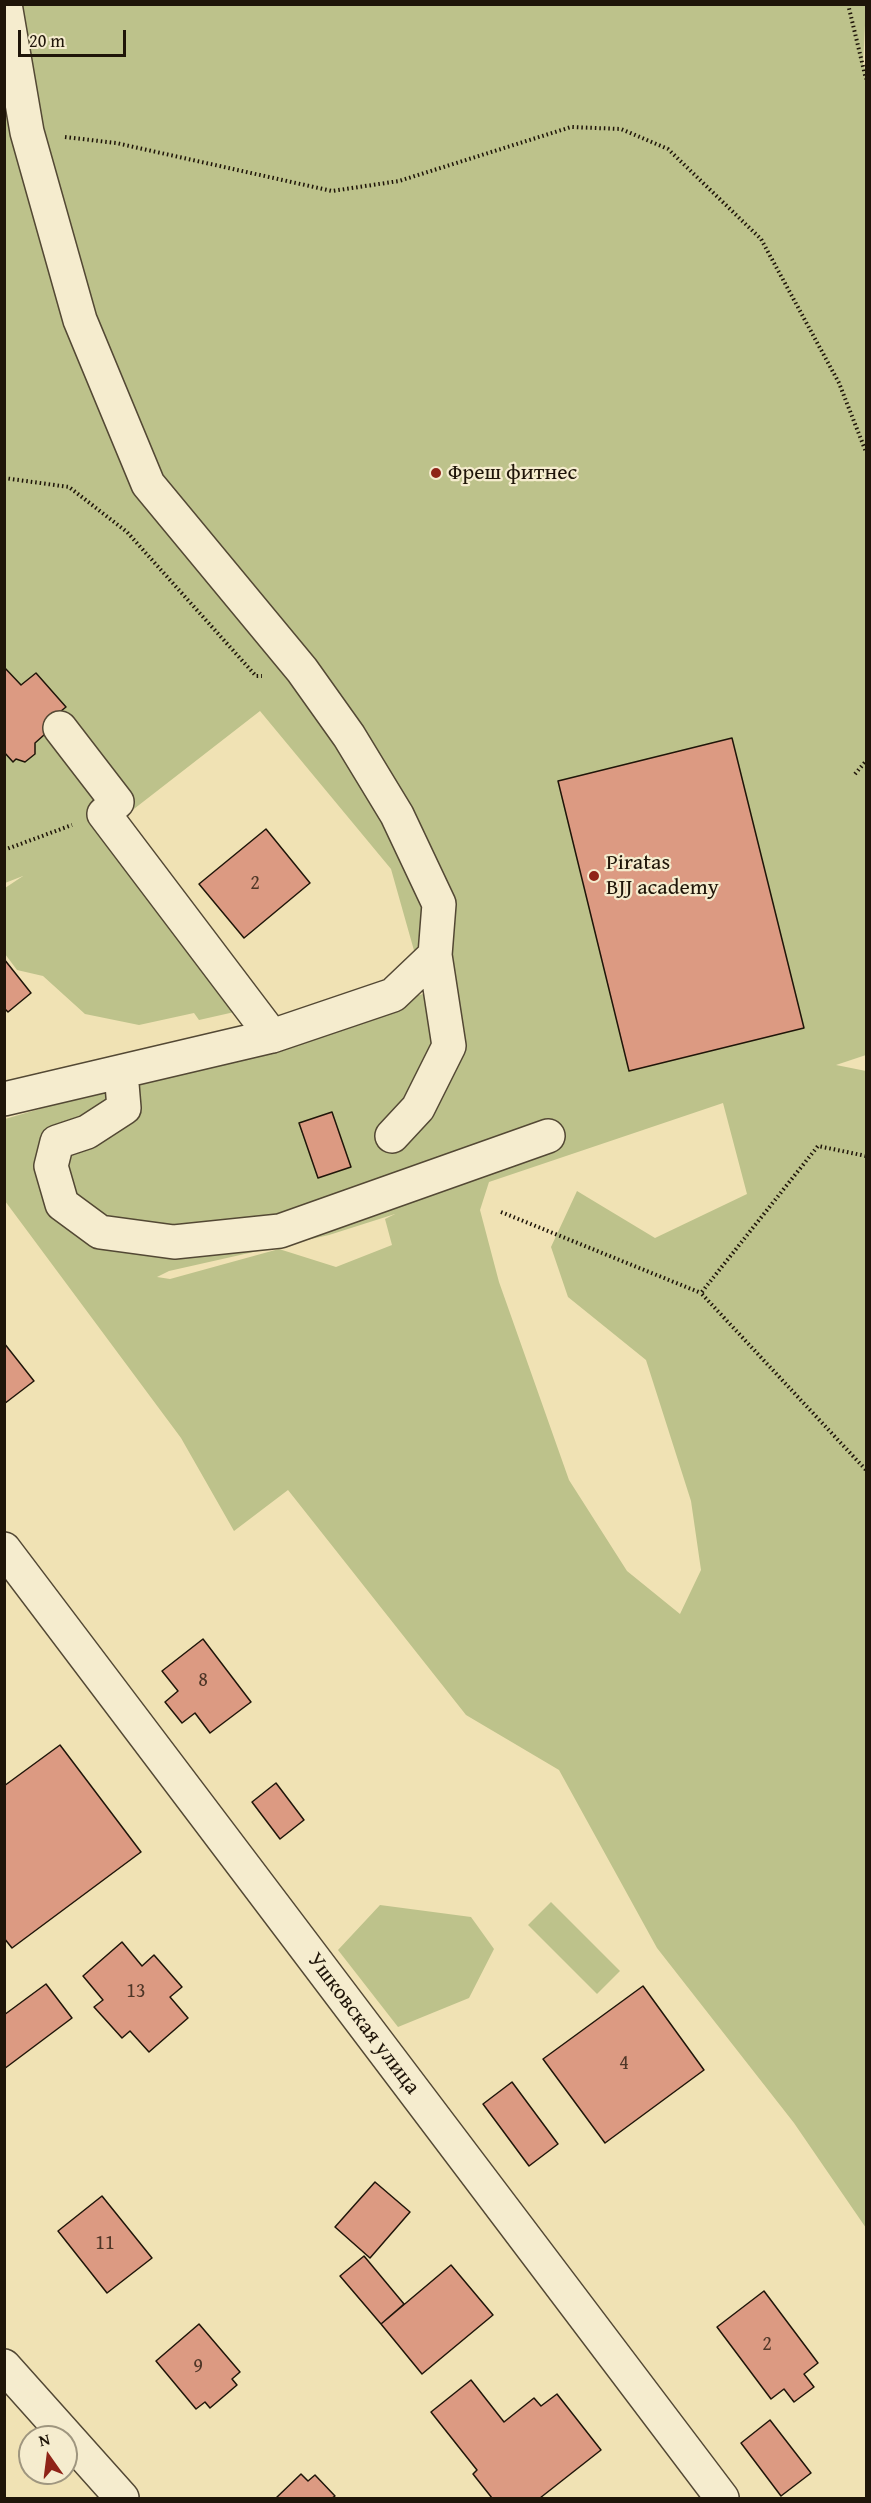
<!DOCTYPE html>
<html>
<head>
<meta charset="utf-8">
<style>
	body { margin:0 }
	#map { position:relative; width:871px; height:2503px; overflow:hidden; background:#f0e2b4; font-family:"Gentium Book Plus",serif }
	canvas { display:block }
	.frame { position:absolute; inset:0; border:6px solid #1f1509; pointer-events:none }
	.north { position:absolute; left:18px; top:2425px; width:60px; height:60px; box-sizing:border-box; background:#f5ecce; border:2px solid #9f967f; border-radius:50%; rotate:346deg; font-size:16px; font-weight:700; line-height:24px; text-align:center; color:#1f1509 }
	.north::after { content:''; display:block; margin:auto; width:21px; height:27px; background:#8f2418; clip-path:polygon(50% 0,100% 100%,50% 72%,0 100%) }
	.scale { position:absolute; left:18px; top:30px; width:108px; height:27px; box-sizing:border-box; border:3px solid #1f1509; border-top:0; padding-left:8px; font-size:18px; line-height:21px; white-space:nowrap; color:#1f1509; -webkit-text-stroke:4px #f5ecce; paint-order:stroke }
</style>
</head>
<body>
<div id="map">
<canvas width="871" height="2503"></canvas>
<div class="frame"></div>
<div class="north">N</div>
<div class="scale">20 m</div>
</div>
<script>
const context = document.querySelector('canvas').getContext('2d');
context.lineJoin = 'round';
function paint(path, color) { context.fillStyle = color; context.fill(path, 'evenodd'); }
function stroke(path, color, width, dash) { context.strokeStyle = color; context.lineWidth = width; context.lineCap = dash ? 'butt' : 'round'; context.setLineDash(dash || []); context.stroke(path); }
function label(font, color, halo, rows, align = 'center') {
  context.font = font + ' "Gentium Book Plus",serif'; context.lineWidth = 4.5; context.setLineDash([]); context.textBaseline = 'middle'; context.strokeStyle = halo; context.fillStyle = color; for (const [text, x, y, turn = 0] of rows) {
    context.save(); context.translate(x, y); context.rotate((+turn || 0) * Math.PI / 180); context.textAlign = isNaN(turn) ? turn : align; if (halo) context.strokeText(text, 0, 0); context.fillText(text, 0, 0); context.restore();
  }
}
paint(new Path2D(`
	M5,5H866L863,65L866,71V1055L836,1065L866,1071V2228L794,2123L657,1948L559,1770L466,1715L288,1490L234,1531L181,1438L5,1201V1119L216,1058L426,993L391,869L260,711L121,819L261,1006L199,1020L194,1013L139,1025L85,1014L43,976L17,970L5,954V888L23,876L5,883ZM723,1103L747,1194L655,1238L577,1191L551,1247L568,1297L646,1360L691,1501L701,1570L680,1614L627,1571L569,1480L499,1282L480,1210L489,1182ZM395,1214L385,1219L392,1245L336,1267L279,1249L170,1279L157,1277L169,1271L329,1235Z
	M551,1902L620,1971L597,1994L528,1925Z
	M380,1905L471,1917L494,1949L469,1998L398,2027L338,1950Z`), '#bdc28b');
const building = new Path2D(`
	M4,667L21,685L36,673L66,707L50,720L54,726L35,743V754L25,762L16,759L13,762L4,752Z
	M732,738L804,1028L629,1071L558,781Z
	M266,829L310,883L244,938L199,884Z
	M4,959L31,993L8,1012L4,1008Z
	M332,1112L351,1167L318,1178L299,1123Z
	M4,1343L34,1381L4,1404Z
	M203,1639L251,1702L210,1733L195,1713L182,1723L165,1702L178,1691L162,1671Z
	M60,1745L141,1852L12,1948L4,1938V1786Z
	M276,1783L304,1820L280,1839L252,1802Z
	M122,1942L142,1966L154,1955L182,1987L170,1997L188,2018L149,2052L130,2031L122,2038L94,2007L103,2000L83,1976Z
	M46,1984L72,2018L4,2069V2015Z
	M643,1986L704,2070L605,2143L543,2059Z
	M512,2082L558,2144L529,2166L483,2104Z
	M375,2182L410,2212L370,2258L335,2227Z
	M102,2196L152,2258L107,2293L58,2231Z
	M364,2256L404,2304L381,2324L340,2276Z
	M451,2265L493,2315L422,2374L381,2324Z
	M764,2291L818,2363L804,2374L814,2387L794,2402L784,2389L771,2399L717,2327Z
	M199,2324L240,2372L232,2379L237,2385L210,2408L205,2402L196,2409L156,2361Z
	M471,2380L504,2422L534,2398L541,2406L557,2394L601,2450L540,2498H492L473,2474L477,2470L431,2412Z
	M770,2420L811,2473L781,2496L741,2443Z
	M301,2474L308,2481L315,2475L335,2496L332,2498H276Z`);
paint(building, '#dc9a82');
stroke(building, '#1f1509', 1.5);
const minor = new Path2D(`
	M5,4L27,132L80,320L148,484L302,670L349,736L397,815L439,904L435,955L449,1046L418,1108L392,1136
	M60,728L117,802L104,814L272,1036
	M121,1072L124,1108L87,1132L57,1142L51,1166L62,1204L100,1232L174,1242L280,1231L548,1136
	M4,1099L272,1036L393,995L435,955
	M4,1549L722,2498
	M4,2366L122,2498`);
stroke(minor, '#534834', 36);
stroke(new Path2D(`
	M848,4L866,79
	M65,137L116,143L332,191L399,181L571,127L621,129L668,149L761,239L839,383L866,452
	M4,478L69,487L127,532L256,676H262
	M855,774L866,761
	M4,850L72,825
	M866,1156L818,1146L701,1293L866,1470
	M501,1212L701,1293`), '#1f1509', 4, [1.5, 3]);
stroke(minor, '#f5ecce', 33);
for (const [x, y, r, color] of [
	[436,473,6,"#8f2418"],
	[594,876,6,"#8f2418"]
]) { const dot = new Path2D(); dot.arc(x, y, r, 0, 2 * Math.PI); context.fillStyle = color; context.fill(dot); stroke(dot, '#f5ecce', 2); }
label('20px', '#4e3627', null, [
	["2",255,884],
	["8",203,1681],
	["13",136,1992],
	["4",624,2064],
	["11",105,2244],
	["2",767,2345],
	["9",198,2367]
]);
label('22px', '#1f1509', '#f5ecce', [
	["Фреш фитнес",448,473],
	["Piratas",606,863],
	["BJJ academy",606,888]
], 'left');
label('22px', '#1f1509', '#f5ecce', [
	["Ушковская улица",363,2024,53]
]);
</script>
</body>
</html>
